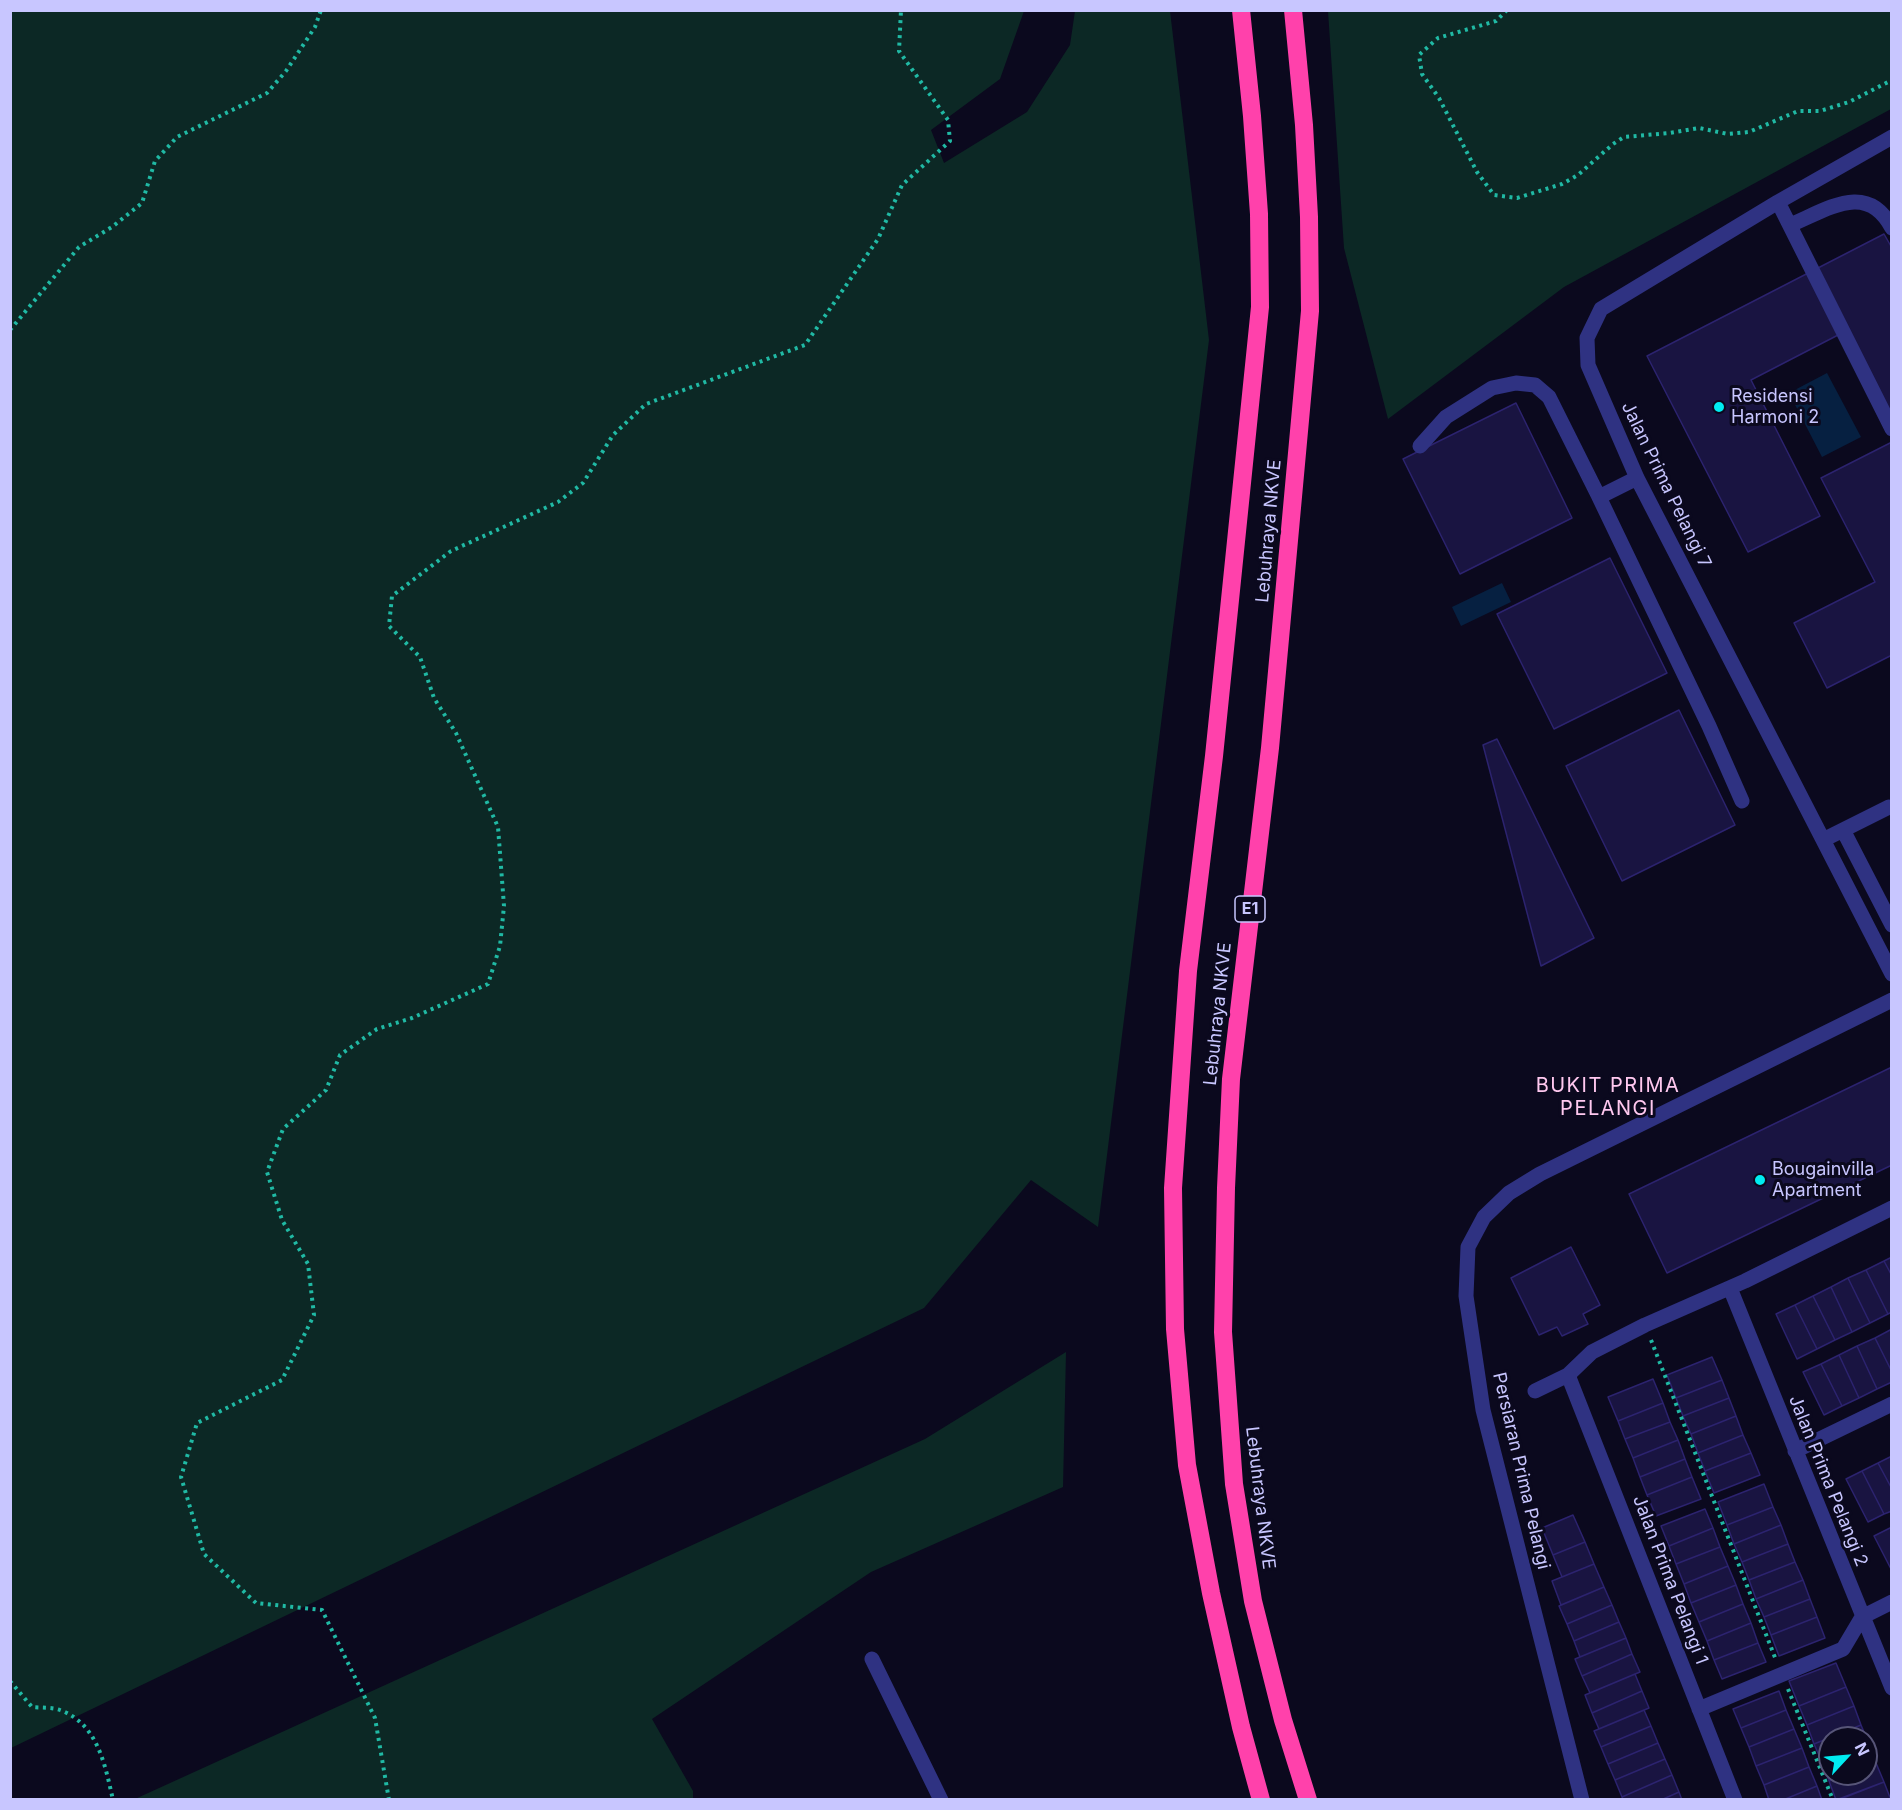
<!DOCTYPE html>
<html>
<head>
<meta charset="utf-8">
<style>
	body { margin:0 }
	#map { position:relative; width:1902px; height:1810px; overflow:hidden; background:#0b091e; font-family:Inter,sans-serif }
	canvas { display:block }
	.frame { position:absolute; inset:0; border:12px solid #c8c6ff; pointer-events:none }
	.north { position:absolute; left:1818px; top:1726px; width:60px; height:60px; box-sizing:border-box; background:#0b091e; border:2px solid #575578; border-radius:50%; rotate:64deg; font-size:16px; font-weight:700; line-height:24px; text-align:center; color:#c8c6ff }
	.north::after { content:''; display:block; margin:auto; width:21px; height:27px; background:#00ecf1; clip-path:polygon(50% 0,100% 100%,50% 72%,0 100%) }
</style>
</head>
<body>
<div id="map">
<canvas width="1902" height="1810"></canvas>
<div class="frame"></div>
<div class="north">N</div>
</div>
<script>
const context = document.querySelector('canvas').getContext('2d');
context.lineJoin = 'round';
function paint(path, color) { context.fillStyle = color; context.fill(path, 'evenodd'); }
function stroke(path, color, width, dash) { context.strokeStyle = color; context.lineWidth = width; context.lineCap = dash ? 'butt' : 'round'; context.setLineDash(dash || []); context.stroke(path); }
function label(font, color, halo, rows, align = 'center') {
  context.font = font + ' Inter,sans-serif'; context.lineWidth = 6; context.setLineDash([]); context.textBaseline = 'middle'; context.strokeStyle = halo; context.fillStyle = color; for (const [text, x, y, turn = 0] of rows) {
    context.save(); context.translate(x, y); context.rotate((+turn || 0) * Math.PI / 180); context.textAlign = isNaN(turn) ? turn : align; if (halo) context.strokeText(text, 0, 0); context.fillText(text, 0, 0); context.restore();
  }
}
paint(new Path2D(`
	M11,10L1024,11L1000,79L931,130L944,163L1027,112L1070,45L1075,11H1170L1209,340L1098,1227L1031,1180L924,1308L11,1748Z
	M1328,11H1891V109L1564,287L1388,419L1344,248Z
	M1066,1352L1063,1487L871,1572L652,1719L693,1791V1799H135L925,1439Z`), '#0c2825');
paint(new Path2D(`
	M1827,373L1861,437L1822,457L1789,393Z
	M1502,583L1511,602L1461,626L1452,607Z`), '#062041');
const building = new Path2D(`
	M1884,234L1892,248V434L1840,334L1751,380L1820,516L1748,552L1647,356Z
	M1516,403L1572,518L1460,574L1403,459Z
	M1892,442V655L1827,688L1794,623L1875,582L1821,478Z
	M1610,558L1667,673L1554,729L1497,614Z
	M1679,710L1735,825L1622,881L1566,766Z
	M1497,739L1594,938L1541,966L1483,745Z
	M1892,1067V1165L1667,1273L1629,1194Z
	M1571,1247L1600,1305L1583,1314L1588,1324L1562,1336L1557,1327L1539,1335L1511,1278Z
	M1892,1257V1276L1884,1261Z
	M1884,1261L1892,1276V1312L1888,1314L1866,1270Z
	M1866,1270L1888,1314L1870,1323L1848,1278Z
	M1848,1278L1870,1323L1852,1332L1831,1287Z
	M1831,1287L1852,1332L1835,1340L1813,1296Z
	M1813,1296L1835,1340L1817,1349L1795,1305Z
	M1795,1305L1817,1349L1797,1359L1776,1314Z
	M1892,1329V1372L1875,1338Z
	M1875,1338L1892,1372V1382L1877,1389L1857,1346Z
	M1857,1346L1877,1389L1859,1398L1839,1355Z
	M1839,1355L1859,1398L1842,1406L1821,1364Z
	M1712,1357L1722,1380L1676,1398L1667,1375Z
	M1821,1364L1842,1406L1824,1415L1803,1372Z
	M1653,1379L1663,1403L1618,1421L1608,1397Z
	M1722,1380L1729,1398L1683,1416L1676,1398Z
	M1729,1398L1736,1416L1691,1434L1683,1416Z
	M1663,1403L1670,1422L1625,1439L1618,1421Z
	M1736,1416L1743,1435L1698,1453L1691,1434Z
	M1670,1422L1678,1440L1633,1458L1625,1439Z
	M1743,1435L1751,1453L1705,1471L1698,1453Z
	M1678,1440L1685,1459L1640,1477L1633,1458Z
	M1751,1453L1760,1475L1714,1493L1705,1471Z
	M1892,1456V1489L1878,1463Z
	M1685,1459L1692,1477L1647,1495L1640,1477Z
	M1878,1463L1892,1489V1511L1884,1514L1862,1471Z
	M1862,1471L1884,1514L1868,1522L1846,1479Z
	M1692,1477L1701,1499L1656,1516L1647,1495Z
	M1764,1484L1773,1507L1727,1525L1718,1502Z
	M1773,1507L1781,1525L1734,1544L1727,1525Z
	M1705,1509L1713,1528L1669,1546L1661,1526Z
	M1573,1515L1585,1542L1553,1555L1542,1528Z
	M1781,1525L1788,1544L1742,1562L1734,1544Z
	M1713,1528L1720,1547L1676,1564L1669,1546Z
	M1890,1528L1892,1530V1571L1874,1536Z
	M1585,1542L1594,1564L1562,1577L1553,1555Z
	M1788,1544L1795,1562L1749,1580L1742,1562Z
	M1720,1547L1728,1566L1684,1584L1676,1564Z
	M1795,1562L1803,1580L1756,1599L1749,1580Z
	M1594,1564L1604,1587L1561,1605L1552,1581Z
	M1728,1566L1736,1585L1691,1603L1684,1584Z
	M1803,1580L1810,1599L1764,1617L1756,1599Z
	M1736,1585L1743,1604L1699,1622L1691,1603Z
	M1604,1587L1612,1605L1567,1624L1559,1606Z
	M1810,1599L1817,1617L1771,1635L1764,1617Z
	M1743,1604L1751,1623L1707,1641L1699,1622Z
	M1612,1605L1619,1622L1574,1641L1567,1624Z
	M1817,1617L1825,1638L1779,1656L1771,1635Z
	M1619,1622L1626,1638L1580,1657L1574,1641Z
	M1751,1623L1758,1643L1714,1660L1707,1641Z
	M1626,1638L1632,1654L1582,1676L1575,1659Z
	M1758,1643L1766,1662L1722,1679L1714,1660Z
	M1632,1654L1640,1672L1590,1693L1582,1676Z
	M1836,1663L1846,1687L1799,1706L1789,1681Z
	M1635,1674L1642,1691L1592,1713L1585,1695Z
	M1846,1687L1854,1706L1807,1725L1799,1706Z
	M1642,1691L1649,1708L1599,1729L1592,1713Z
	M1779,1691L1786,1710L1741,1728L1733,1709Z
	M1854,1706L1861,1725L1814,1744L1807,1725Z
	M1644,1710L1651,1726L1601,1747L1594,1731Z
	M1786,1710L1794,1729L1749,1747L1741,1728Z
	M1861,1725L1869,1744L1866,1745V1738H1830V1759L1822,1762L1814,1744Z
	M1651,1726L1658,1743L1608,1764L1601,1747Z
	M1794,1729L1802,1748L1756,1766L1749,1747Z
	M1658,1743L1665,1759L1615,1780L1608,1764Z
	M1869,1744L1876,1763L1866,1767V1745Z
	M1802,1748L1809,1767L1764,1785L1756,1766Z
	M1665,1759L1672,1775L1622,1797L1615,1780Z
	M1830,1759V1774H1848L1829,1781L1822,1762Z
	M1876,1763L1884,1782L1836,1800L1829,1781L1848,1774H1866V1767Z
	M1809,1767L1817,1786L1783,1800H1769L1764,1785Z
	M1672,1775L1679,1792L1661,1800H1623L1622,1797Z
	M1884,1782L1891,1800H1838Z
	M1817,1786L1822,1800H1783Z
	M1679,1792L1682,1800H1661Z`);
paint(building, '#191441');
stroke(building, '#2c236f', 1.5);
stroke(new Path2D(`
	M1507,10L1496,21L1438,38L1419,55L1422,74L1439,98L1477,172L1494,195L1517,198L1562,184L1578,175L1613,144L1624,137L1669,133L1699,128L1728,134L1749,132L1798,111H1820L1849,102L1892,80
	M10,330L79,247L112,227L142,203L155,161L177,137L267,93L286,71L315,27L321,10
	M1651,1340L1776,1660
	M10,1681L32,1707C40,1708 52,1707 60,1710C98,1724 105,1765 113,1800
	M1788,1689L1833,1800
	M389,1800L375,1718L322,1610L256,1603L204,1554L181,1477L197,1423L282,1380L314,1315L308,1264L282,1220L267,1172L283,1129L326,1090L340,1055L377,1029L412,1018L488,984L500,946L504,906L498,827L456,733L434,698L420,657L389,626L392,596L451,551L558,502L583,483L613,435L646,404L805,345L878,239L902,185L950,141L948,120L899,51L901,10`), '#20b9a4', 4, [3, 4.5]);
stroke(new Path2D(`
	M1892,137L1778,202L1601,309L1587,338L1588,365L1637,478L1892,974
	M1778,202L1892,429
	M1790,225C1827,210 1867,180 1892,228
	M1420,446L1446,417L1492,388L1516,383L1535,385L1549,397L1599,497L1637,478
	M1599,497L1709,726L1742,801
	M1843,830L1892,925
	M1823,840L1889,807
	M1730,1288L1892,1688
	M1568,1375L1735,1800
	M1535,1391L1568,1375L1592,1352L1645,1325L1745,1281L1892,1208
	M1795,1451L1892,1404
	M872,1659L941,1800
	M1699,1709L1843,1649L1862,1617L1892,1602
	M1582,1800L1483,1410L1466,1296L1468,1247L1484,1217L1509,1193L1540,1174L1892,1000`), '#2f3282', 15);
stroke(new Path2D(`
	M1241,10L1252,116L1259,214L1260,307L1214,756L1188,971L1173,1188L1175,1329L1187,1465L1211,1593L1241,1727L1261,1800
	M1293,10L1304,125L1309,217L1310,311L1270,748L1231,1079L1226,1188L1223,1332L1234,1484L1253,1601L1283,1720L1308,1800`), '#ff41ab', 18);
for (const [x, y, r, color] of [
	[1719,407,6,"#00ecf1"],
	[1760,1180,6,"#00ecf1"]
]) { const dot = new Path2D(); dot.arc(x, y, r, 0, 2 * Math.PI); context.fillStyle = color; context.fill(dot); stroke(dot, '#0b091e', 2); }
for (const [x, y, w] of [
	[1250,909,30]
]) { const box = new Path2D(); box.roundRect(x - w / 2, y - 13, w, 26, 4.5); context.fillStyle = '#0b091e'; context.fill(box); stroke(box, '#c8c6ff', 1.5); }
label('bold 16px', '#c8c6ff', null, [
	["E1",1250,909]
]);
label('18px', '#c8c6ff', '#0b091e', [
	["Residensi",1731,397],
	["Harmoni 2",1731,418],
	["Bougainvilla",1772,1170],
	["Apartment",1772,1191]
], 'left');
label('18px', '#c8c6ff', '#0b091e', [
	["Jalan Prima Pelangi 7",1666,485,64],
	["Lebuhraya NKVE",1269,531,-85],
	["Lebuhraya NKVE",1218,1014,-84],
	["Persiaran Prima Pelangi",1521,1471,77],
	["Jalan Prima Pelangi 2",1828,1481,68],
	["Lebuhraya NKVE",1260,1498,83],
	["Jalan Prima Pelangi 1",1670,1580,69]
]);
context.letterSpacing = '1.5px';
label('20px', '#ffc8ef', '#0b091e', [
	["BUKIT PRIMA",1608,1086],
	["PELANGI",1608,1109]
]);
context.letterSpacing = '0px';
</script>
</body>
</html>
